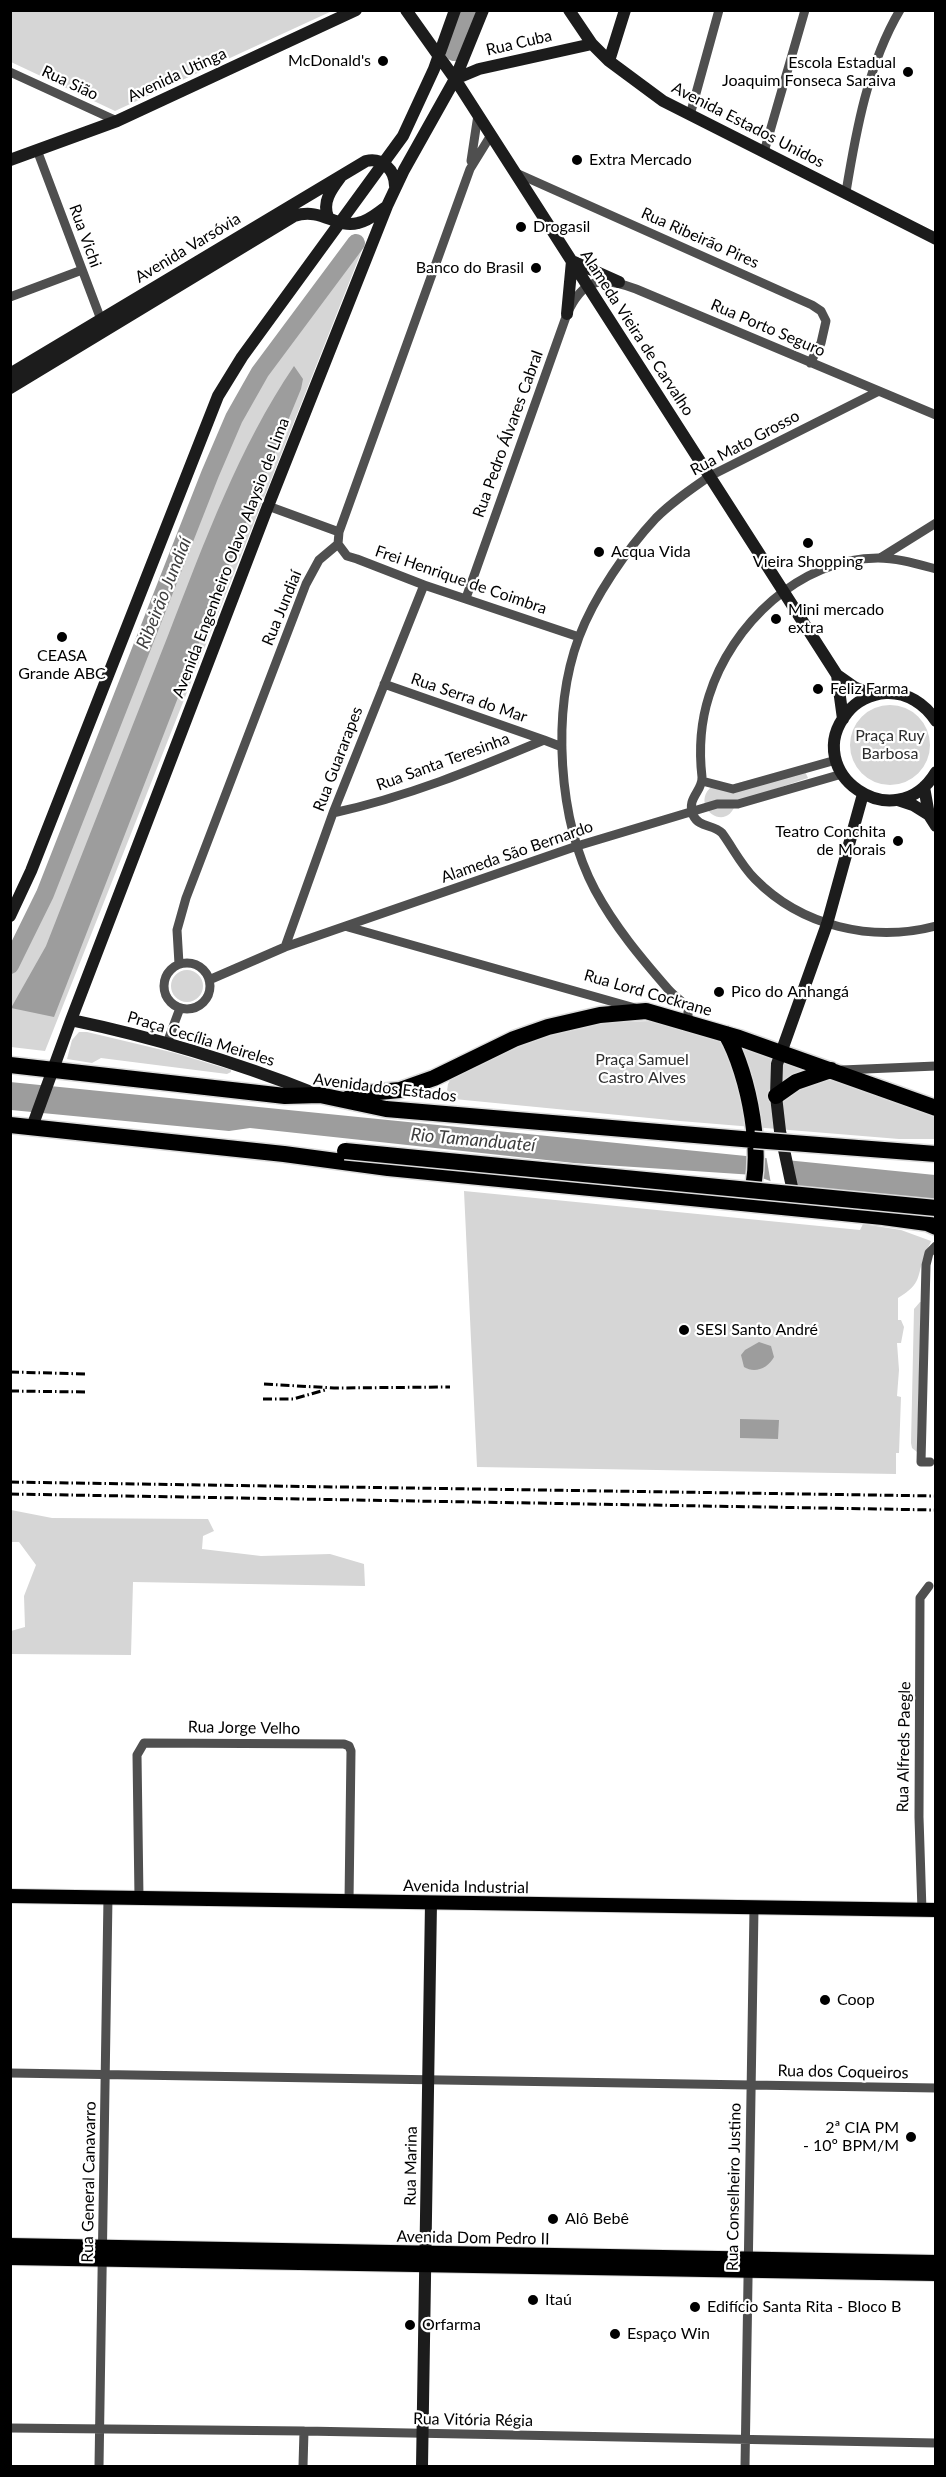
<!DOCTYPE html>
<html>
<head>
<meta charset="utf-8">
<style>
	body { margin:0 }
	#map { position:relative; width:946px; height:2477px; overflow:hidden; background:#fff; font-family:Lato,sans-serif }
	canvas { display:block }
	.frame { position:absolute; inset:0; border:12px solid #000; pointer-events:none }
</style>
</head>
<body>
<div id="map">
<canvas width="946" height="2477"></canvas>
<div class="frame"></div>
</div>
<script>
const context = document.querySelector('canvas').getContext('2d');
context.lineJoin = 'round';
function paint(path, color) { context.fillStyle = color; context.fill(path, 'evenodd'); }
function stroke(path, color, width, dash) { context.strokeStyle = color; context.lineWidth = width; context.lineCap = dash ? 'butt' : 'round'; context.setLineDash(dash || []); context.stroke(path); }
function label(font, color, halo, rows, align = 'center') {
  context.font = font + ' Lato,sans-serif'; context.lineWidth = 4.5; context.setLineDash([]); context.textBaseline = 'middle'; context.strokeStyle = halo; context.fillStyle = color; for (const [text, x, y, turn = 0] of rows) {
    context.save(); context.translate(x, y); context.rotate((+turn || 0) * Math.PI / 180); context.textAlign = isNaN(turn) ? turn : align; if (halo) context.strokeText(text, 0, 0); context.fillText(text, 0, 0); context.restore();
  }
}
paint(new Path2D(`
	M11,10H332V11L115,111L11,62Z
	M358,249L362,250L45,1051L11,1047V975L30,942L227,446L261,377Z
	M850 745a40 40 0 1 1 80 0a40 40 0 1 1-80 0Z
	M803,767L808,778L736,802C728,835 688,807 712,786L730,785Z
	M171 986a16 16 0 1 1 32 0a16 16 0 1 1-32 0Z
	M651,1021L732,1043L935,1114V1139H899L680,1121L454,1099L447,1091L448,1084L453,1074L518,1043L583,1023Z
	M79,1032H87L175,1053L231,1070V1072L227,1074L101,1058L92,1063L67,1059L72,1040Z
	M464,1191L860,1230L863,1224L901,1230L931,1241C930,1245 927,1248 925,1254C916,1277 923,1283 898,1298V1320H901L904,1327L901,1343H897L899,1370L897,1396L901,1397L899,1453H896V1474L477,1467Z
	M920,1302H921L917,1452L912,1448L911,1443L914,1309Z
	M11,1510L52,1518L208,1519L214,1531L203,1536L202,1549L261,1556L330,1554L364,1564L365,1586L133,1582L131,1655L11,1654V1631L25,1627L24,1596L36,1565L19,1542H11Z`), '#d6d6d6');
paint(new Path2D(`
	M294,366L303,379L301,389L243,530L54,1017L11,1008L46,946C87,841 128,737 169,633C205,541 239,447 294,366Z
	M10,1082L935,1175V1201L781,1185L754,1175L574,1163L250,1128L229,1131L11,1110Z
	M759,1342L771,1346L774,1357C768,1368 755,1374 744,1367L741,1355L745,1350Z
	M740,1419L779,1420L778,1439L740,1438Z`), '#9d9d9d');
paint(new Path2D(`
	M766,1155L787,1157L797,1189L771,1184Z`), '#fff');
stroke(new Path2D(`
	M454,52L469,10
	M10,965L45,894L210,474L234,418L260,372L356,243`), '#9d9d9d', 18);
const primary = new Path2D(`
	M10,1896L936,1910
	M10,2245L936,2262
	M10,2258L936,2274`);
const highway = new Path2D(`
	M726,1034C749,1074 766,1160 748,1203
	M10,1065L285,1096L320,1095L386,1109L754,1140
	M776,1096L796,1082L831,1070
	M347,1099L368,1093L400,1090L434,1078L514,1039L548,1027L600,1015L646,1011L739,1038L936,1108
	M10,1125L284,1154L388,1168L883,1217L927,1223L936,1227`);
stroke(primary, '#dbdbdb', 16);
stroke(highway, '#dbdbdb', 19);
stroke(new Path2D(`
	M10,72L117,121
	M690,115L719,10
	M37,150L103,325
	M764,152L805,10
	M471,161L478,115
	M514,172L812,305L821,311L826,321L821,343L810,363
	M846,192C856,131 868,64 900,10
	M10,297L82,270
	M268,506L339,532
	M338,544L339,532L470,169L491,135
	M338,544L347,556L357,559L424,585L579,637
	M880,558L936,523
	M936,569C917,564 897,558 878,558C800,558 731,625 709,696C701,721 699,751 702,777C703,791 686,798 693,815C699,828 713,824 722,833C733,848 741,865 755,879C801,926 872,943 936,926
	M466,598L567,314C583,278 601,276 636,289L936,415
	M384,684L544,740
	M702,781L733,789L836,760
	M333,813C407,797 475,769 544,740L562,747
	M348,927L635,1008
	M285,947L333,813L424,585
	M164 986a23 23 0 1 1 46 0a23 23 0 1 1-46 0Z
	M179,964L177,930L186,898L306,584L319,560L338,544
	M209,980L285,947L577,846L717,804H738L842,774
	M688,1024V1008C682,1001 674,996 668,989C641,958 615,927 595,890C558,820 551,712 579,637C594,597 627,549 656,518C672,502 691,489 710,476L879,391
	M167,1043L180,1008
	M842,1070L936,1066
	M930,1462H921L926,1265L929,1253L936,1246
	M139,1898L137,1755L144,1743L344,1744L349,1746L351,1751L349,1901
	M922,1911L919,1817L920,1598L929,1586
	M10,2073L936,2088
	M10,2428L304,2431L936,2443
	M99,2466L108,1897
	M303,2466L304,2431
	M745,2466L754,1908`), '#4f4f4f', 9);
stroke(new Path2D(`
	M406,10L455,79L837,675L843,719
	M569,10L592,44L609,61L663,101L936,239
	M609,61L625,10
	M455,79L479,69L592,44
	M10,160L117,121L356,10
	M328,217C322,202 331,190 340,178
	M567,314L572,261L619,282
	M10,374L366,161C382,157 395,170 395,186
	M10,388L294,216C322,207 336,229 358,223C369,221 377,213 386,207
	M837,675L854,687L873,695
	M936,721C925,704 907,692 886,693C871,694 856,701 847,713C799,772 895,840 936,772
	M924,787L929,815L936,826
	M898,800L913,805L929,815
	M10,916L31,871L218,396L242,357L403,136L434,69L455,10
	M71,1020C153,1037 235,1062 314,1093
	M32,1127L71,1020L268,506L387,206L404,170L455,79L483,10
	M795,1201L780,1131L776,1096L777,1064L827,924L863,794
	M422,2466L431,1903`), '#1c1c1c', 12);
stroke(primary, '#000', 14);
stroke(highway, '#000', 16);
stroke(new Path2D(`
	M10,1372L87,1374
	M264,1384L334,1388L450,1387
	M10,1391L86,1392
	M263,1399H293L325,1390
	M10,1482L936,1496
	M10,1494L936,1510`), '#000', 3, [9, 3, 1.5, 3]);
const highwayBridge = new Path2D(`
	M754,1140L936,1154
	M345,1151L936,1208`);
stroke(highwayBridge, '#dbdbdb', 19, []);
stroke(highwayBridge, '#000', 16);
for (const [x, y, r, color] of [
	[383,61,6,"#000"],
	[908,72,6,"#000"],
	[577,160,6,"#000"],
	[521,227,6,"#000"],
	[536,268,6,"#000"],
	[808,543,6,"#000"],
	[599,552,6,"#000"],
	[776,619,6,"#000"],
	[62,637,6,"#000"],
	[818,689,6,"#000"],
	[898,841,6,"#000"],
	[719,992,6,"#000"],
	[684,1330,6,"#000"],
	[825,2000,6,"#000"],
	[911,2137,6,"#000"],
	[553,2219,6,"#000"],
	[533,2300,6,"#000"],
	[695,2307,6,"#000"],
	[410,2325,6,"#000"],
	[615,2334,6,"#000"]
]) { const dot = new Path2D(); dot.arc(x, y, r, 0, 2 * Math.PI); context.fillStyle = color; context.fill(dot); stroke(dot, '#fff', 2); }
label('16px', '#000', '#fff', [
	["Rua Cuba",519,43,-13],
	["Avenida Utinga",177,75,-25],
	["Rua Sião",70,83,25],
	["Avenida Estados Unidos",748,125,27],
	["Rua Vichi",85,236,70],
	["Rua Ribeirão Pires",700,238,24],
	["Avenida Varsóvia",188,248,-31],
	["Rua Porto Seguro",768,328,23],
	["Alameda Vieira de Carvalho",637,333,57],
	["Rua Pedro Álvares Cabral",508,434,-70],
	["Rua Mato Grosso",745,443,-28],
	["Avenida Engenheiro Olavo Alaysio de Lima",231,558,-69],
	["Frei Henrique de Coimbra",461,580,19],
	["Rua Jundiaí",282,608,-68],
	["Rua Serra do Mar",469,698,19],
	["Rua Guararapes",338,759,-69],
	["Rua Santa Teresinha",443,762,-20],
	["Alameda São Bernardo",517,852,-19],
	["Rua Lord Cockrane",648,993,16],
	["Praça Cecília Meireles",201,1039,17],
	["Avenida dos Estados",385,1088,7],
	["Rua Jorge Velho",244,1728,1],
	["Rua Alfreds Paegle",904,1747,-89],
	["Avenida Industrial",466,1887,1],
	["Rua dos Coqueiros",843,2072,1],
	["Rua Marina",411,2166,-89],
	["Rua General Canavarro",89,2182,-89],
	["Rua Conselheiro Justino",734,2187,-89],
	["Avenida Dom Pedro II",473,2238,1],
	["Rua Vitória Régia",473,2420,1]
]);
label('16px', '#000', '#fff', [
	["McDonald's",371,61,"right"],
	["Escola Estadual",896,63,"right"],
	["Joaquim Fonseca Saraiva",896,81,"right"],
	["Extra Mercado",589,160],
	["Drogasil",533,227],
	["Banco do Brasil",524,268,"right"],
	["Acqua Vida",611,552],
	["Vieira Shopping",808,562,"center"],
	["Mini mercado",788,610],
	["extra",788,628],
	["CEASA",62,656,"center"],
	["Grande ABC",62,674,"center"],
	["Feliz Farma",830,689],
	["Teatro Conchita",886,832,"right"],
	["de Morais",886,850,"right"],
	["Pico do Anhangá",731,992],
	["SESI Santo André",696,1330],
	["Coop",837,2000],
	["2ª CIA PM",899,2128,"right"],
	["- 10º BPM/M",899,2146,"right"],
	["Alô Bebê",565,2219],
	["Itaú",545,2300],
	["Edifício Santa Rita - Bloco B",707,2307],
	["Orfarma",422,2325],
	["Espaço Win",627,2334]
], 'left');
label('16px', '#2d2d2d', '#fff', [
	["Praça Ruy",890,736],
	["Barbosa",890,754],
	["Praça Samuel",642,1060],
	["Castro Alves",642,1078]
]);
label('italic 18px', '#3e3e3e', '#fff', [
	["Ribeirão Jundiaí",164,593,-68],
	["Rio Tamanduateí",473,1140,5]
]);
</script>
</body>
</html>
